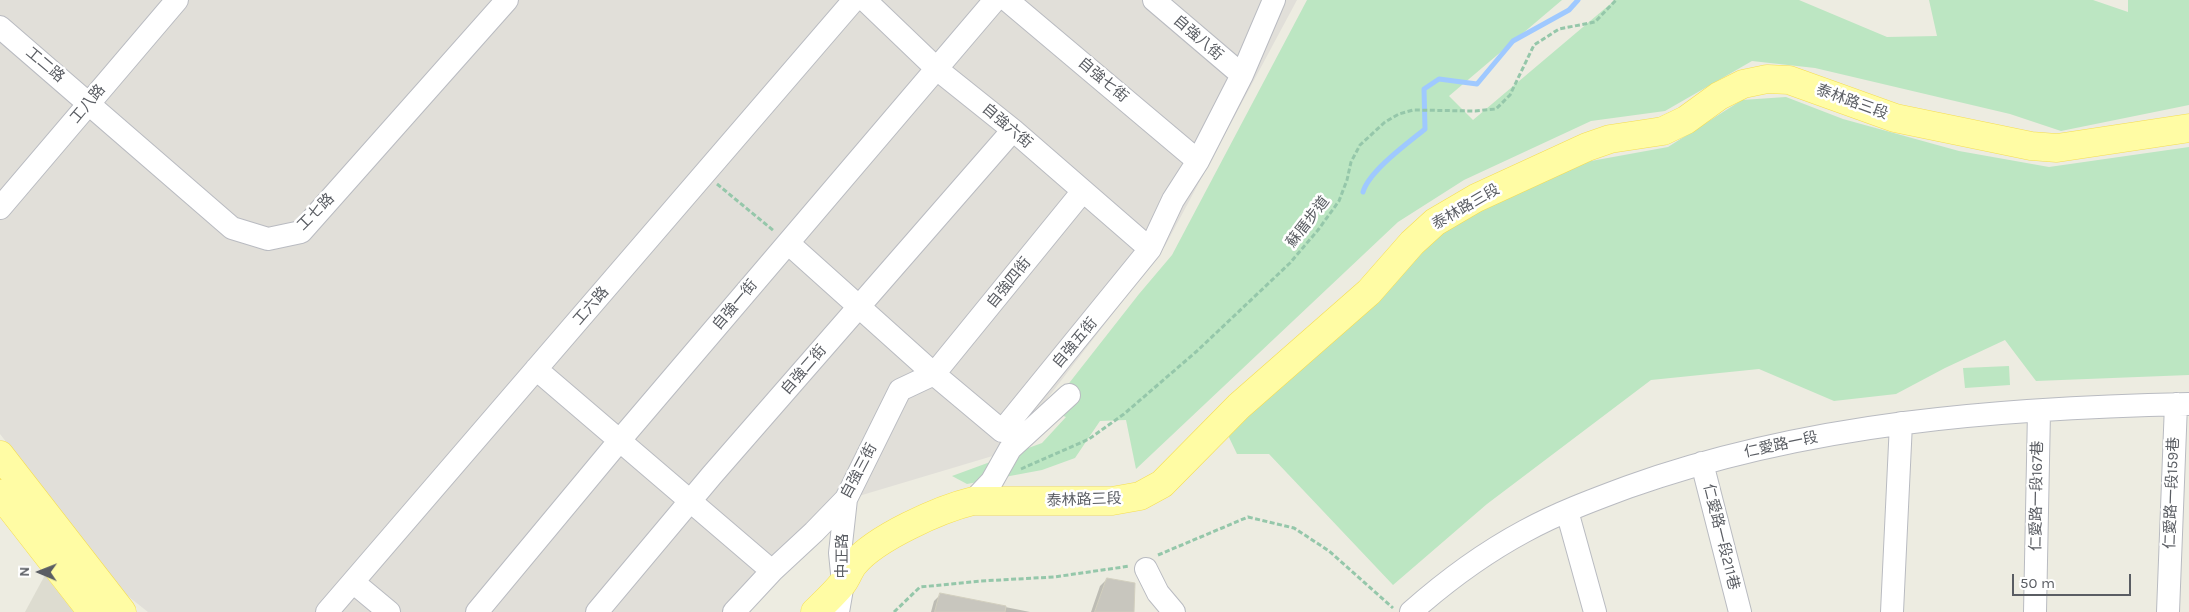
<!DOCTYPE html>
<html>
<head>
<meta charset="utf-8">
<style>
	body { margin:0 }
	#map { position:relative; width:2189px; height:612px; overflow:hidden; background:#edece1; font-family:Karla,sans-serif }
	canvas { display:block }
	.north { position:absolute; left:15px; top:547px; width:50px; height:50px; -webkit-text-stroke:4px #fff; paint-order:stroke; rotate:271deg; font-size:14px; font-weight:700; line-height:20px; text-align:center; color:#5a5d63 }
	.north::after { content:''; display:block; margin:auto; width:18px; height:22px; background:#5a5d63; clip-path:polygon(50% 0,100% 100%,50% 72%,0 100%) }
	.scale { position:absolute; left:2012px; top:574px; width:119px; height:22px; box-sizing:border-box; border:2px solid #5a5d63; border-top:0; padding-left:6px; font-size:15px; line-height:18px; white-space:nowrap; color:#5a5d63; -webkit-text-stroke:4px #fff; paint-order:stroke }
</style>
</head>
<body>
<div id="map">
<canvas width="2189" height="612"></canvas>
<div class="north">N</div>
<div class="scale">50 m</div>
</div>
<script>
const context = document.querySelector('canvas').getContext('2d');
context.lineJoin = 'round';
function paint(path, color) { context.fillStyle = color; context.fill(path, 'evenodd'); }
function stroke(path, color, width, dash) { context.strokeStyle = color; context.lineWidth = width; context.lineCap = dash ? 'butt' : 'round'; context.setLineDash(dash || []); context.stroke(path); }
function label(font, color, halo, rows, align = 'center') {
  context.font = font + ' Karla,"Noto Sans TC",sans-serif'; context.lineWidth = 5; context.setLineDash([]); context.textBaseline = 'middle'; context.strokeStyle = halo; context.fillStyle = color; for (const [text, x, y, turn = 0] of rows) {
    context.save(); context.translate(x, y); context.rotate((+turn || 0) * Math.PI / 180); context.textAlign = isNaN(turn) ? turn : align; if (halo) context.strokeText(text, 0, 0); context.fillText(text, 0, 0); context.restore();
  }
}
paint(new Path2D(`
	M0,0H1297L1165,246L1006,452L822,507L727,612H148L124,593L0,434Z`), '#e1dfd9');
paint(new Path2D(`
	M45,575L74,612H25Z`), '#dddcd0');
paint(new Path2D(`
	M1307,0H1562L1449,96L1473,120L1615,0H1799L1887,37L1937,36L1929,0H2093L2128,12V0H2189V105L2061,131L2010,114L1815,68L1752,61L1665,111L1591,121L1464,180L1398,222L1136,469L1126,420L1100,421L1075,458L1042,470L967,484L952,476L1042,443L1066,417L1048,410L1139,294L1172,255Z
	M1786,97L1843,119L1959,151L2049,167L2189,147V375L2036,381L2005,340L1945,368L1896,394L1834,401L1759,369L1651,380L1487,504L1393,585L1269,454H1237L1225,429L1436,230L1569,165L1668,147L1742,100Z
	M2009,366L2010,385L1965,388L1963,368Z`), '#bce6c2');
paint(new Path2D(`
	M1107,579L1132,612H1091L1100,586Z
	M941,594L1030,612H931L934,601Z`), '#0003');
stroke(new Path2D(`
	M1363,192C1369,171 1408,143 1425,129L1424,89L1439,79L1477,84L1513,41L1569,10L1578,0`), '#9fc9ff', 5);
const building = new Path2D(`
	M1107,578L1135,583L1134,612H1095Z
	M940,593L1006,606L1005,612H935Z`);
paint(building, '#c8c6be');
stroke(building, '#d2cfbf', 1);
const minor = new Path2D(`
	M865,0L938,70L1013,130L1150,249
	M1007,0L1198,161
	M1154,0L1242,75
	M0,27L232,228L268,239L301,232L507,0
	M0,208L177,0
	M788,243L934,374L1002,431L1150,249L1173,200L1198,161L1242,75L1274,0
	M536,369L772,571
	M1702,463L1740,612
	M973,501L992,481L1010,449L1069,395
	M1567,511L1595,612
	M1146,569L1158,593L1174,612
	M353,582L389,612
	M327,612L854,0
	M477,612L620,440L995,0
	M597,612L712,475L1013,130
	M734,612L772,571L814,532L846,499L900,390L934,374L1083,191
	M838,612L843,583L840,553L846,499
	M1411,612C1446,581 1484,553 1525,531C1558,513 1593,500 1628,487C1807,423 2000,408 2189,404
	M1892,612L1901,423
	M2035,612L2039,411
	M2168,612L2176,404`);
const major = new Path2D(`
	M0,455L122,612
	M0,494L92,612
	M815,612C824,603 834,594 842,584C847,578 849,570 854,564C875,538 940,509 973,501H1112L1140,496L1162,484L1239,406L1369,292L1412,243L1435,222L1476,198L1587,147L1610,139L1663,131L1686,120L1719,96L1743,84L1767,79L1789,80L1895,118L2031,146L2057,148L2189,128`);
stroke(minor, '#b9bbc1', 24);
stroke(major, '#f5dd52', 29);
stroke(new Path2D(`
	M717,184L774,231
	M1021,469L1089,439L1124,414L1197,351L1290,263L1318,230L1339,201L1347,180L1351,162L1360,145L1385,122L1399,114L1413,110L1475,111L1496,109L1510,95L1534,45L1559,29L1595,22L1616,0
	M1158,555L1248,517L1294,528L1329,551L1393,608
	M894,612L920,587L981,581L1054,577L1130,566`), '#95c7aa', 3, [5, 2.5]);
stroke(minor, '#fff', 22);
stroke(major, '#fffca4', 28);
label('15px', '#5a5d63', '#fff', [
	["自強八街",1198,38,41],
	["工二路",45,65,40],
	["自強七街",1103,80,40],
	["泰林路三段",1852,102,20],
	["工八路",88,104,-50],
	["自強六街",1007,126,40],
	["泰林路三段",1466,207,-30],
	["工七路",316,212,-45],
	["蘇厝步道",1308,222,-52],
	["自強四街",1009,283,-51],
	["自強一街",735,305,-50],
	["工六路",591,306,-49],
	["自強五街",1075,343,-50],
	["自強二街",804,370,-49],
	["仁愛路一段",1781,445,-12],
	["自強三街",859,471,-62],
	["仁愛路一段159巷",2172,493,-88],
	["仁愛路一段167巷",2037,496,-89],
	["泰林路三段",1084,500,-2],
	["仁愛路一段211巷",1721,537,76],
	["中正路",843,556,-90]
]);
</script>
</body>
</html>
